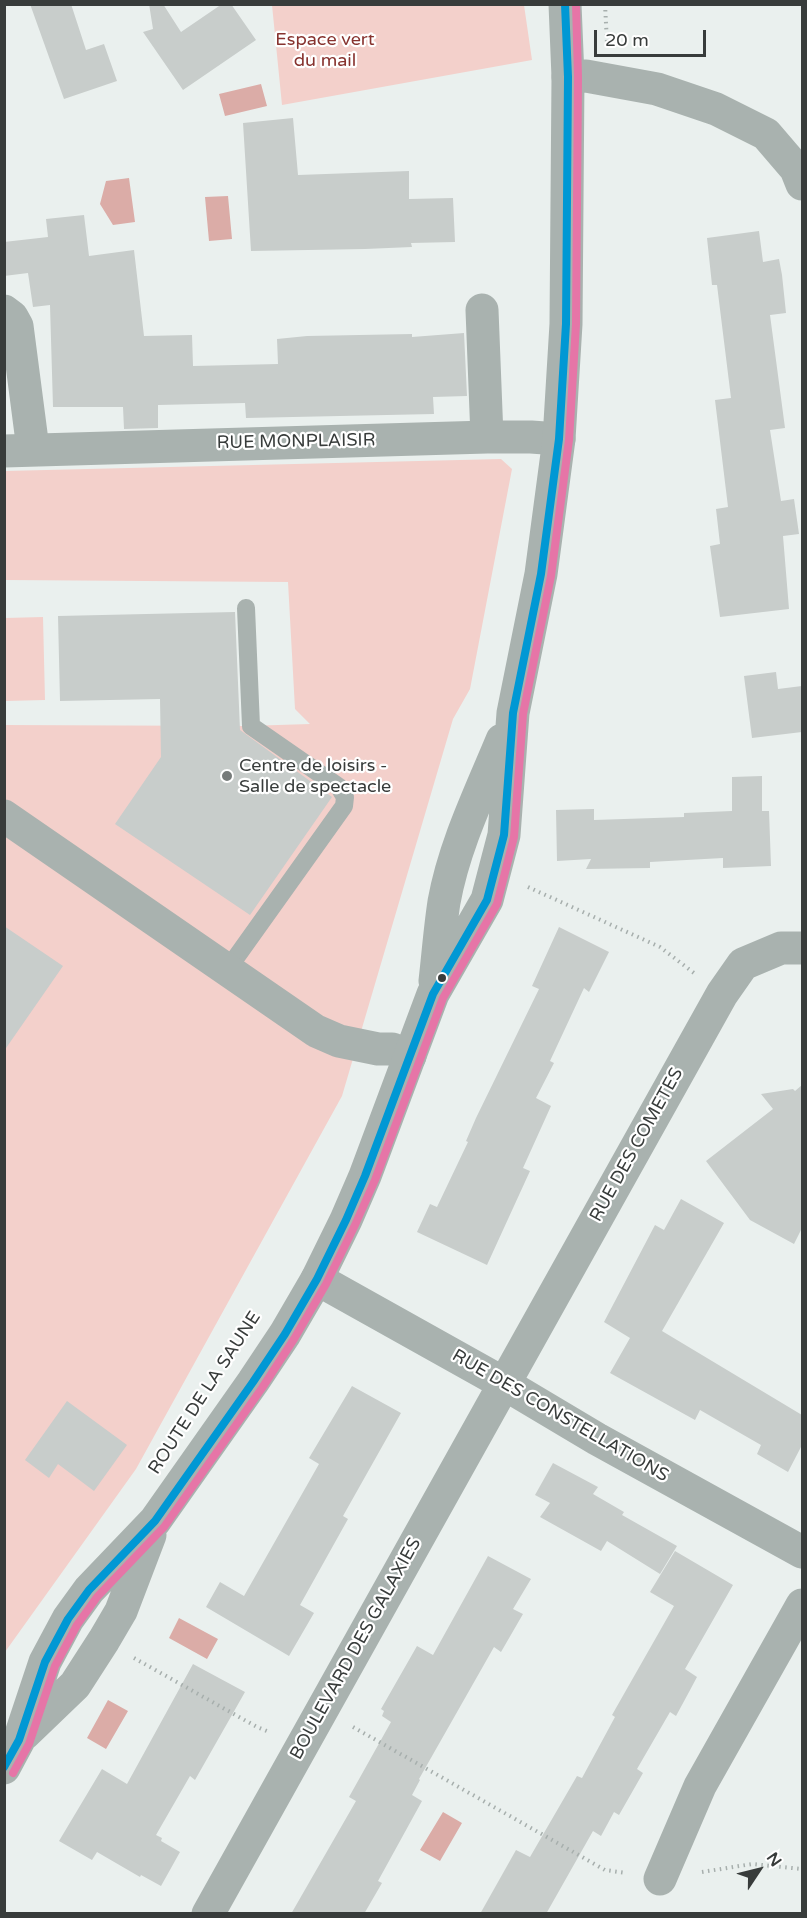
<!DOCTYPE html>
<html>
<head>
<meta charset="utf-8">
<style>
	body { margin:0 }
	#map { position:relative; width:807px; height:1918px; overflow:hidden; background:#eaf0ee; font-family:"Varela Round",sans-serif }
	canvas { display:block }
	.frame { position:absolute; inset:0; border:6px solid #383c3b; pointer-events:none }
	.north { position:absolute; left:729px; top:1840px; width:60px; height:60px; -webkit-text-stroke:4px #fff; paint-order:stroke; rotate:55deg; font-size:16px; font-weight:700; line-height:24px; text-align:center; color:#383c3b }
	.north::after { content:''; display:block; margin:auto; width:21px; height:27px; background:#383c3b; clip-path:polygon(50% 0,100% 100%,50% 72%,0 100%) }
	.scale { position:absolute; left:594px; top:30px; width:112px; height:27px; box-sizing:border-box; border:3px solid #383c3b; border-top:0; padding-left:8px; font-size:18px; line-height:21px; white-space:nowrap; color:#383c3b; -webkit-text-stroke:4px #fff; paint-order:stroke }
</style>
</head>
<body>
<div id="map">
<canvas width="807" height="1918"></canvas>
<div class="frame"></div>
<div class="north">N</div>
<div class="scale">20 m</div>
</div>
<script>
const context = document.querySelector('canvas').getContext('2d');
context.lineJoin = 'round';
function paint(path, color) { context.fillStyle = color; context.fill(path, 'evenodd'); }
function stroke(path, color, width, dash) { context.strokeStyle = color; context.lineWidth = width; context.lineCap = dash ? 'butt' : 'round'; context.setLineDash(dash || []); context.stroke(path); }
function label(font, color, halo, rows, align = 'center') {
  context.font = font + ' "Varela Round",sans-serif'; context.lineWidth = 4.5; context.setLineDash([]); context.textBaseline = 'middle'; context.strokeStyle = halo; context.fillStyle = color; for (const [text, x, y, turn = 0] of rows) {
    context.save(); context.translate(x, y); context.rotate((+turn || 0) * Math.PI / 180); context.textAlign = isNaN(turn) ? turn : align; if (halo) context.strokeText(text, 0, 0); context.fillText(text, 0, 0); context.restore();
  }
}
paint(new Path2D(`
	M272,5H524L532,60L282,105Z
	M501,459L512,469L470,689L453,719L342,1096L136,1469L5,1652V725L246,726L310,724L295,709L288,582L5,580V471Z
	M43,617L45,700L5,701V618Z`), '#f3d0cb');
paint(new Path2D(`
	M261,84L267,106L225,116L219,94Z
	M129,178L135,222L113,225L100,204L106,181Z
	M228,196L232,239L209,241L205,197Z
	M179,1618L218,1639L207,1659L169,1638Z
	M108,1700L128,1711L106,1749L87,1738Z
	M443,1812L462,1823L440,1861L420,1850Z`), '#dbaca7');
paint(new Path2D(`
	M30,4H71L86,50L104,44L117,81L64,99Z
	M149,4H163L181,32L222,4H231L256,40L183,90L143,32L153,29Z
	M293,118L298,175L409,171V199L453,198L455,242L411,243L412,247L365,249L251,251L243,123Z
	M84,215L89,256L134,250L144,336L192,335L193,366L278,364L277,339L307,336L412,334V337L464,333L467,396L433,397L434,414L246,418L245,403L158,405V428L124,429L123,407H53L50,305L33,307L28,273L4,276V242L48,237L46,219Z
	M759,231L763,262L779,259L782,275L786,313L770,315L785,428L770,430L781,501L794,499L799,534L783,536L789,609L720,617L710,546L720,544L716,509L728,507L715,400L731,398L717,285H712L707,238Z
	M235,612L240,730L332,797L250,915L115,824L161,757L160,699L60,701L58,616Z
	M776,672L778,689L802,686V732L752,738L744,676Z
	M762,776V811H769L771,866L723,868V858L650,862V868L586,869L591,859L557,861L556,810L594,809V820L684,817V813L732,811V777Z
	M4,926L63,966L4,1051Z
	M559,927L609,952L589,992L584,988L550,1061L554,1063L536,1098L551,1106L523,1168L530,1171L487,1265L417,1232L430,1204L437,1207L468,1142L466,1141L476,1118L539,989L532,986Z
	M802,1085V1228L794,1244L750,1220L706,1161L773,1109L761,1094L793,1089L795,1091Z
	M681,1199L724,1223L662,1331L802,1415V1445L788,1472L757,1454L761,1445L700,1410L695,1420L610,1373L630,1338L604,1322L655,1225L664,1230Z
	M352,1386L401,1413L343,1516L348,1519L300,1605L314,1613L289,1656L206,1607L220,1582L244,1596L319,1464L309,1458Z
	M67,1401L127,1445L94,1491L58,1464L49,1478L25,1460Z
	M553,1463L598,1487L593,1494L624,1512L622,1515L677,1546L660,1574L607,1541L601,1551L540,1517L550,1503L535,1495Z
	M675,1551L733,1585L685,1669L697,1677L689,1692L676,1716L670,1712L637,1769L643,1773L619,1815L614,1812L601,1836L593,1831L546,1914H480L516,1850L530,1857L577,1776L582,1778L615,1717L612,1715L674,1606L650,1592Z
	M488,1556L531,1579L513,1609L523,1614L501,1652L494,1647L419,1779L420,1780L412,1795L422,1801L378,1881L382,1883L364,1914H291L356,1801L349,1797L391,1722L382,1716L384,1711L381,1709L417,1646L433,1655Z
	M193,1664L245,1692L195,1780L190,1776L156,1835L162,1838L161,1841L180,1852L161,1886L141,1875L140,1877L97,1852L92,1860L59,1841L102,1769L127,1784Z`), '#c8cdcb');
stroke(new Path2D(`
	M605,4L607,43
	M528,887L660,947L694,973
	M134,1658L257,1727L269,1732
	M353,1727L605,1870L626,1873
	M702,1872L752,1864L802,1869`), '#a7afad', 4, [1.5, 4.5]);
stroke(new Path2D(`
	M227,970L344,806L345,797L339,787L251,726L246,608`), '#a9b2af', 18);
stroke(new Path2D(`
	M568,77L586,76L657,89L716,109L766,134L796,169L802,184
	M482,310L487,437
	M4,311L12,317L17,326L33,449
	M4,451L487,437H531L559,439
	M4,816L316,1031L339,1041L378,1049H392L410,1056
	M317,1279L503,1383L597,1439L802,1552
	M660,1879L700,1786L802,1605
	M208,1914L722,994L743,964L781,948H802`), '#a9b2af', 33);
stroke(new Path2D(`
	M435,981C438,955 440,928 444,902C454,846 480,793 502,740
	M24,1734L75,1685L104,1640L121,1611L150,1535
	M4,1768L19,1740L45,1662L68,1619L89,1590L155,1521L253,1382L285,1334L317,1279L346,1220L365,1176L433,994L487,900L504,835L513,713L541,574L559,439L566,324L568,77L565,4`), '#a9b2af', 33);
stroke(new Path2D(`
	M4,1767L19,1740L45,1662L68,1619L89,1590L155,1521L253,1382L285,1334L317,1279L346,1220L365,1176L433,994L487,900L504,835L513,713L541,574L559,439L566,324L568,77L565,4`), '#0098d4', 8);
stroke(new Path2D(`
	M13,1773L29,1744L55,1666L77,1625L97,1597L164,1527L262,1388L294,1339L326,1284L355,1225L375,1180L443,998L497,904L514,837L523,714L551,576L569,440L576,324L578,77L576,4`), '#e675a7', 8);
for (const [x, y, r, color] of [
	[227,776,6,"#767b7a"],
	[442,978,5,"#383c3b"]
]) { const dot = new Path2D(); dot.arc(x, y, r, 0, 2 * Math.PI); context.fillStyle = color; context.fill(dot); stroke(dot, '#fff', 2); }
label('18px', '#87332f', '#fff', [
	["Espace vert",325,40],
	["du mail",325,61]
]);
label('18px', '#383c3b', '#fff', [
	["RUE MONPLAISIR",296,442,-1],
	["RUE DES COMETES",637,1145,-61],
	["ROUTE DE LA SAUNE",205,1393,-57],
	["RUE DES CONSTELLATIONS",560,1416,30],
	["BOULEVARD DES GALAXIES",356,1649,-61]
]);
label('18px', '#383c3b', '#fff', [
	["Centre de loisirs -",239,766],
	["Salle de spectacle",239,787]
], 'left');
</script>
</body>
</html>
